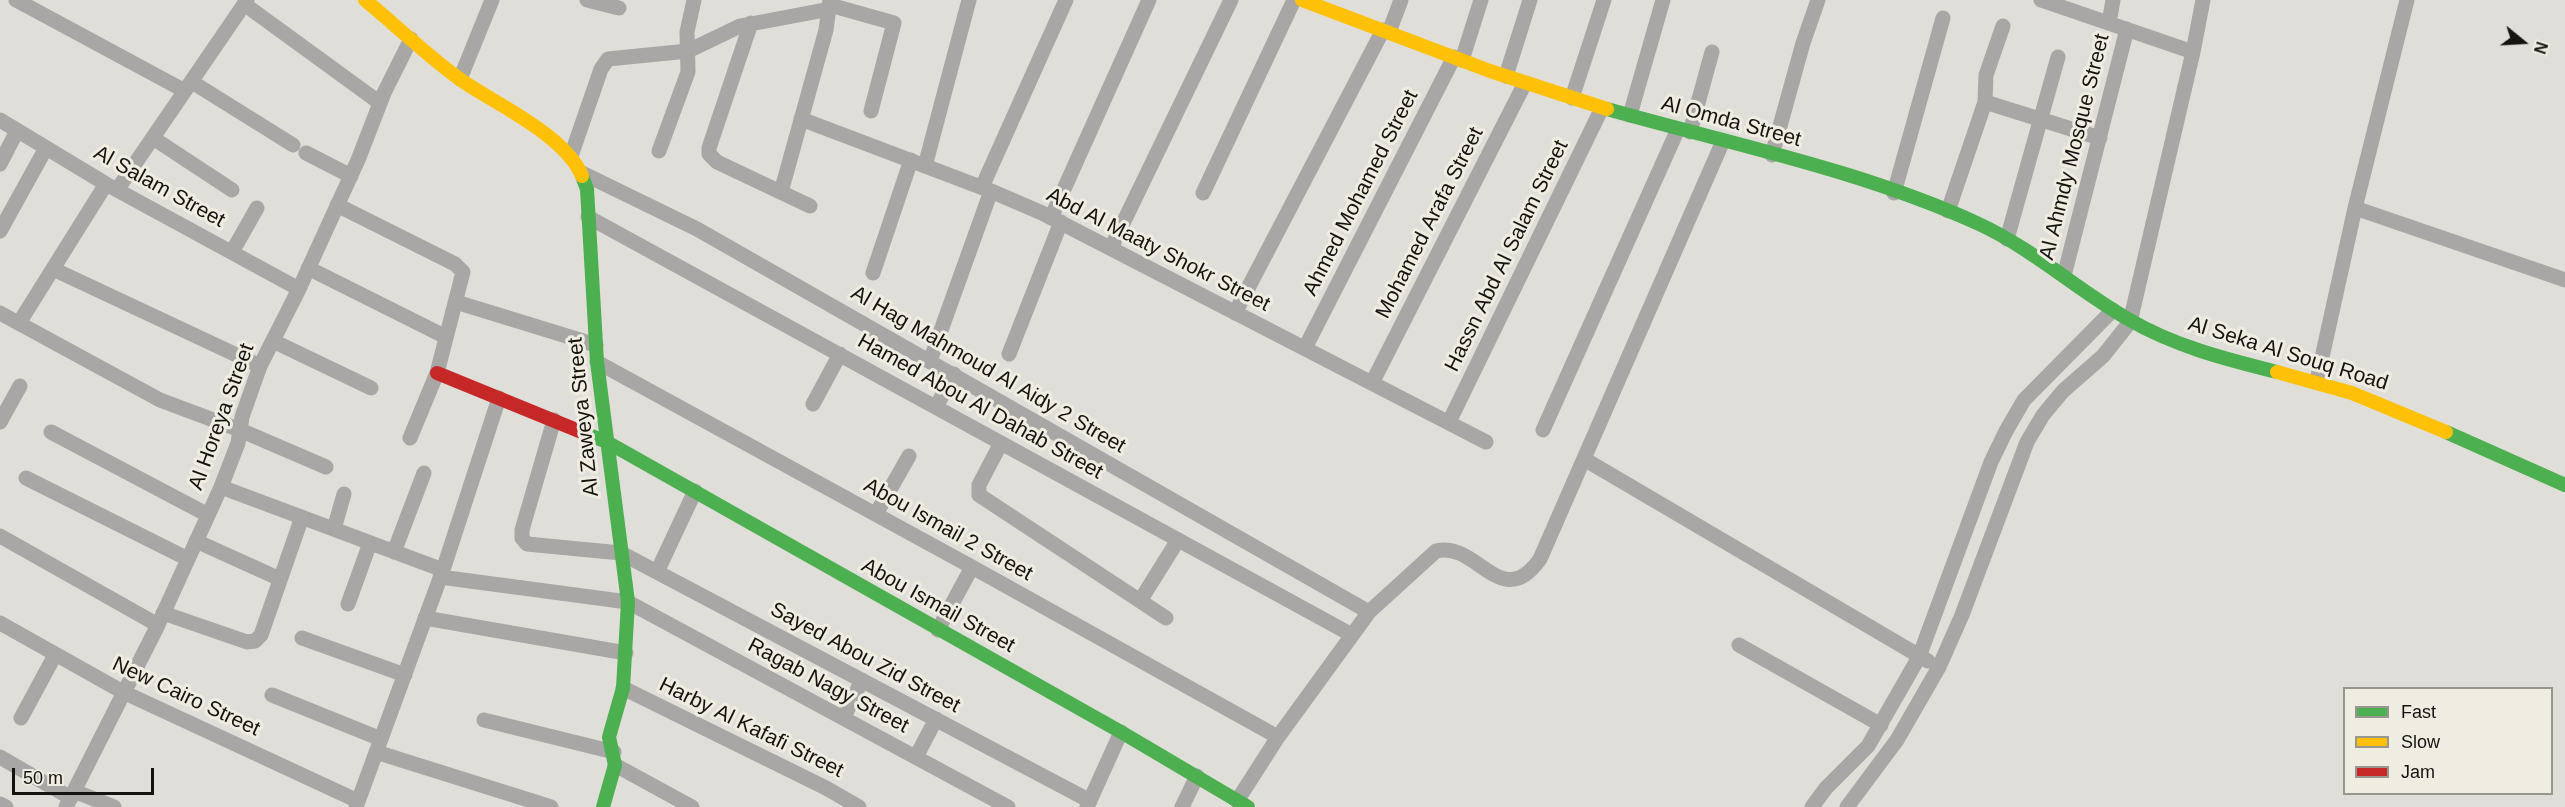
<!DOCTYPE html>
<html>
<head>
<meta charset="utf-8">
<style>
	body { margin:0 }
	#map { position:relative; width:2565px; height:807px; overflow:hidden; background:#dfded8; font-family:Helvetica,sans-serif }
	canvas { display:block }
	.legend { position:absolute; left:2343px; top:687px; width:210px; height:108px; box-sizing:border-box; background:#efece2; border:2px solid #98968e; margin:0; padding:8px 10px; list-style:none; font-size:18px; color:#151410 }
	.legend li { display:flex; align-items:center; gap:12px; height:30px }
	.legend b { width:30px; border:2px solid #98968e }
	.north { position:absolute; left:2493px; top:12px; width:60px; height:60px; -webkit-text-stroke:4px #efece2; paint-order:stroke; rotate:108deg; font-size:16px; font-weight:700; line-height:24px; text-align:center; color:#151410 }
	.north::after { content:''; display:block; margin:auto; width:21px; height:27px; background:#151410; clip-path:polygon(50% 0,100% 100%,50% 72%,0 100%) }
	.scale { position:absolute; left:12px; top:768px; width:142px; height:27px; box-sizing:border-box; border:3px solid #151410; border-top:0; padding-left:8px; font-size:18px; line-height:21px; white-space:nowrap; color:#151410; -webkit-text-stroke:4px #efece2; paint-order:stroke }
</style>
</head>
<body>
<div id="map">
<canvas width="2565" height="807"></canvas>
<ul class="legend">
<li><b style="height:8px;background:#4caf50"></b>Fast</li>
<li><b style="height:8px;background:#ffc107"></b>Slow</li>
<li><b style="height:8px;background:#c62828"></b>Jam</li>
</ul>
<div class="north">N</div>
<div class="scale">50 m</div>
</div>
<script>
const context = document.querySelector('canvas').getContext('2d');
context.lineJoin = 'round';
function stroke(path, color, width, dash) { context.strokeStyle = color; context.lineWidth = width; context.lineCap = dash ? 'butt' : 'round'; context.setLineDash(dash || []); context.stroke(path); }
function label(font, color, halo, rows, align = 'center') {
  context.font = font + ' Helvetica,sans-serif'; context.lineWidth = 6; context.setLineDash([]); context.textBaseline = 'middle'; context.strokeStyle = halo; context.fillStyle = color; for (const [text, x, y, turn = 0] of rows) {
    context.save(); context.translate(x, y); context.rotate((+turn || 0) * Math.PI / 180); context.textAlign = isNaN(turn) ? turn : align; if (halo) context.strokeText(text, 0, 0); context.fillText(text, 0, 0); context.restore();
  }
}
stroke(new Path2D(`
	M16,0L185,91
	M587,0L619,8
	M2041,0L2193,52
	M244,4L380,103
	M830,5L894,23L871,111
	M751,23L709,148V154L717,162L810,206
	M2109,23L2113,0
	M1389,32L1401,0
	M1462,60L1481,0
	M1506,76L1530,0
	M460,79L492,0
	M192,82L293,145
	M1572,98L1604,0
	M1985,102L2100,138
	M1630,115L1663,0
	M801,119L991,191L1042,213L1486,442
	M0,120L106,184L299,289
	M1690,132L1712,52
	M153,138L232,190
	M659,151L688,72L687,32L694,0
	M306,153L351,176
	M1772,155L1803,43L1818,0
	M571,156L601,69L608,59L688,51L740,26L830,9
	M0,164L17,131
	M925,166L969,0
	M582,173L697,229L1369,612
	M982,187L1066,0
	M117,190L247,0
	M781,192L826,30L830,0
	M1203,193L1294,0
	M1894,193L1943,18
	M337,205L455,264L463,272L437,373L410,438
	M2355,208L2565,280
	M1948,211L1985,102L1986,75L2003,26
	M588,217L1352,635
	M1051,218L1149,0
	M0,231L46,148
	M2007,239L2058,57
	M1111,248L1231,0
	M232,252L257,208
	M308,268L446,337
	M53,269L260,366
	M873,273L911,160
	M2064,276L2127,29
	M456,302L596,345
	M0,313L160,400L240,430L326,467
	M1235,313L1383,30
	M19,323L106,184
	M273,341L371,388
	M1305,348L1454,57
	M1009,354L1061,222
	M930,361L991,191
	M597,362L972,567L1278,737
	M2317,380L2355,208L2407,0
	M1372,383L1525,83
	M813,404L840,354
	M936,407L954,374
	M554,420L522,530V538L527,544L621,553L1090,801
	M0,422L20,386
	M1449,422L1602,108
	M1543,430L1678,129
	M51,432L208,515
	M1001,443L979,485V495L1166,618
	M1584,459L1928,661
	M26,478L188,559
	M221,487L443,570
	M876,514L909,456
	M334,529L344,494
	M0,536L158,625
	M196,541L280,579
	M394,552L424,473
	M657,572L695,491
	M440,577L628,602L1008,807
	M1140,601L1178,540
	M348,604L370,543
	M163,613L247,642L255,641L261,635L302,517
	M425,618L626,653
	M0,623L123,692L358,801
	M938,630L972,567
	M302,638L405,675
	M1739,645L1881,725
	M623,688L826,788L859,807
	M272,695L381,739
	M844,717L862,680
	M21,718L55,655
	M484,720L614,752
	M376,752L551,807
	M0,757L71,798
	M916,757L936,719
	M615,765L692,807
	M74,791L114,807
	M1237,801L1278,737L1369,612L1436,551C1477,540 1501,614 1540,559L1723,141
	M0,804L6,807
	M66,807L158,625L221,487L238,443L242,417L260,366L299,289L358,160L384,93L411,39
	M356,807L443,570L499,398
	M1087,807L1121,732
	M1182,807L1197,776
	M1812,807L1826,788L1868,746L1919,657L1991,462L2006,431L2024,400L2113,310
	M1847,807L1897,740L1939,667L1962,615L2027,442L2043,415L2063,391L2103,356L2130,322L2193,52L2203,0`), '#a8a7a5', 15);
stroke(new Path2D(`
	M1607,109C1731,144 1861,170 1979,224C2033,249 2076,289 2128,319C2174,346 2225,359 2277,372
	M582,176L587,189L597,362L628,602L623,688L609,737L615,765L603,807
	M2446,432L2565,485
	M584,433L607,442L1121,732L1248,807`), '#4caf50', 14);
stroke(new Path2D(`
	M365,0C397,26 427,56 461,80C497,105 565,135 582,176
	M1302,0L1490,71L1607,109
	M2277,372L2352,393L2446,432`), '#ffc107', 14);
stroke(new Path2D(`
	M437,373L584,433`), '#c62828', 14);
label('21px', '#151410', '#efece2', [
	["Al Omda Street",1731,122,15],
	["Al Ahmdy Mosque Street",2075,147,-76],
	["Al Salam Street",159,187,29],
	["Ahmed Mohamed Street",1361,193,-63],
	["Mohamed Arafa Street",1430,223,-63],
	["Abd Al Maaty Shokr Street",1158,250,27],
	["Hassn Abd Al Salam Street",1507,256,-64],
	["Al Seka Al Souq Road",2288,354,17],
	["Al Hag Mahmoud Al Aidy 2 Street",988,370,30],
	["Hamed Abou Al Dahab Street",980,407,29],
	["Al Horeya Street",222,417,-70],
	["Al Zaweya Street",584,417,-96],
	["Abou Ismail 2 Street",948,530,29],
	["Abou Ismail Street",938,606,29],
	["Sayed Abou Zid Street",865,658,28],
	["Ragab Nagy Street",828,686,28],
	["New Cairo Street",186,697,25],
	["Harby Al Kafafi Street",751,728,26]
]);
</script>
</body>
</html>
